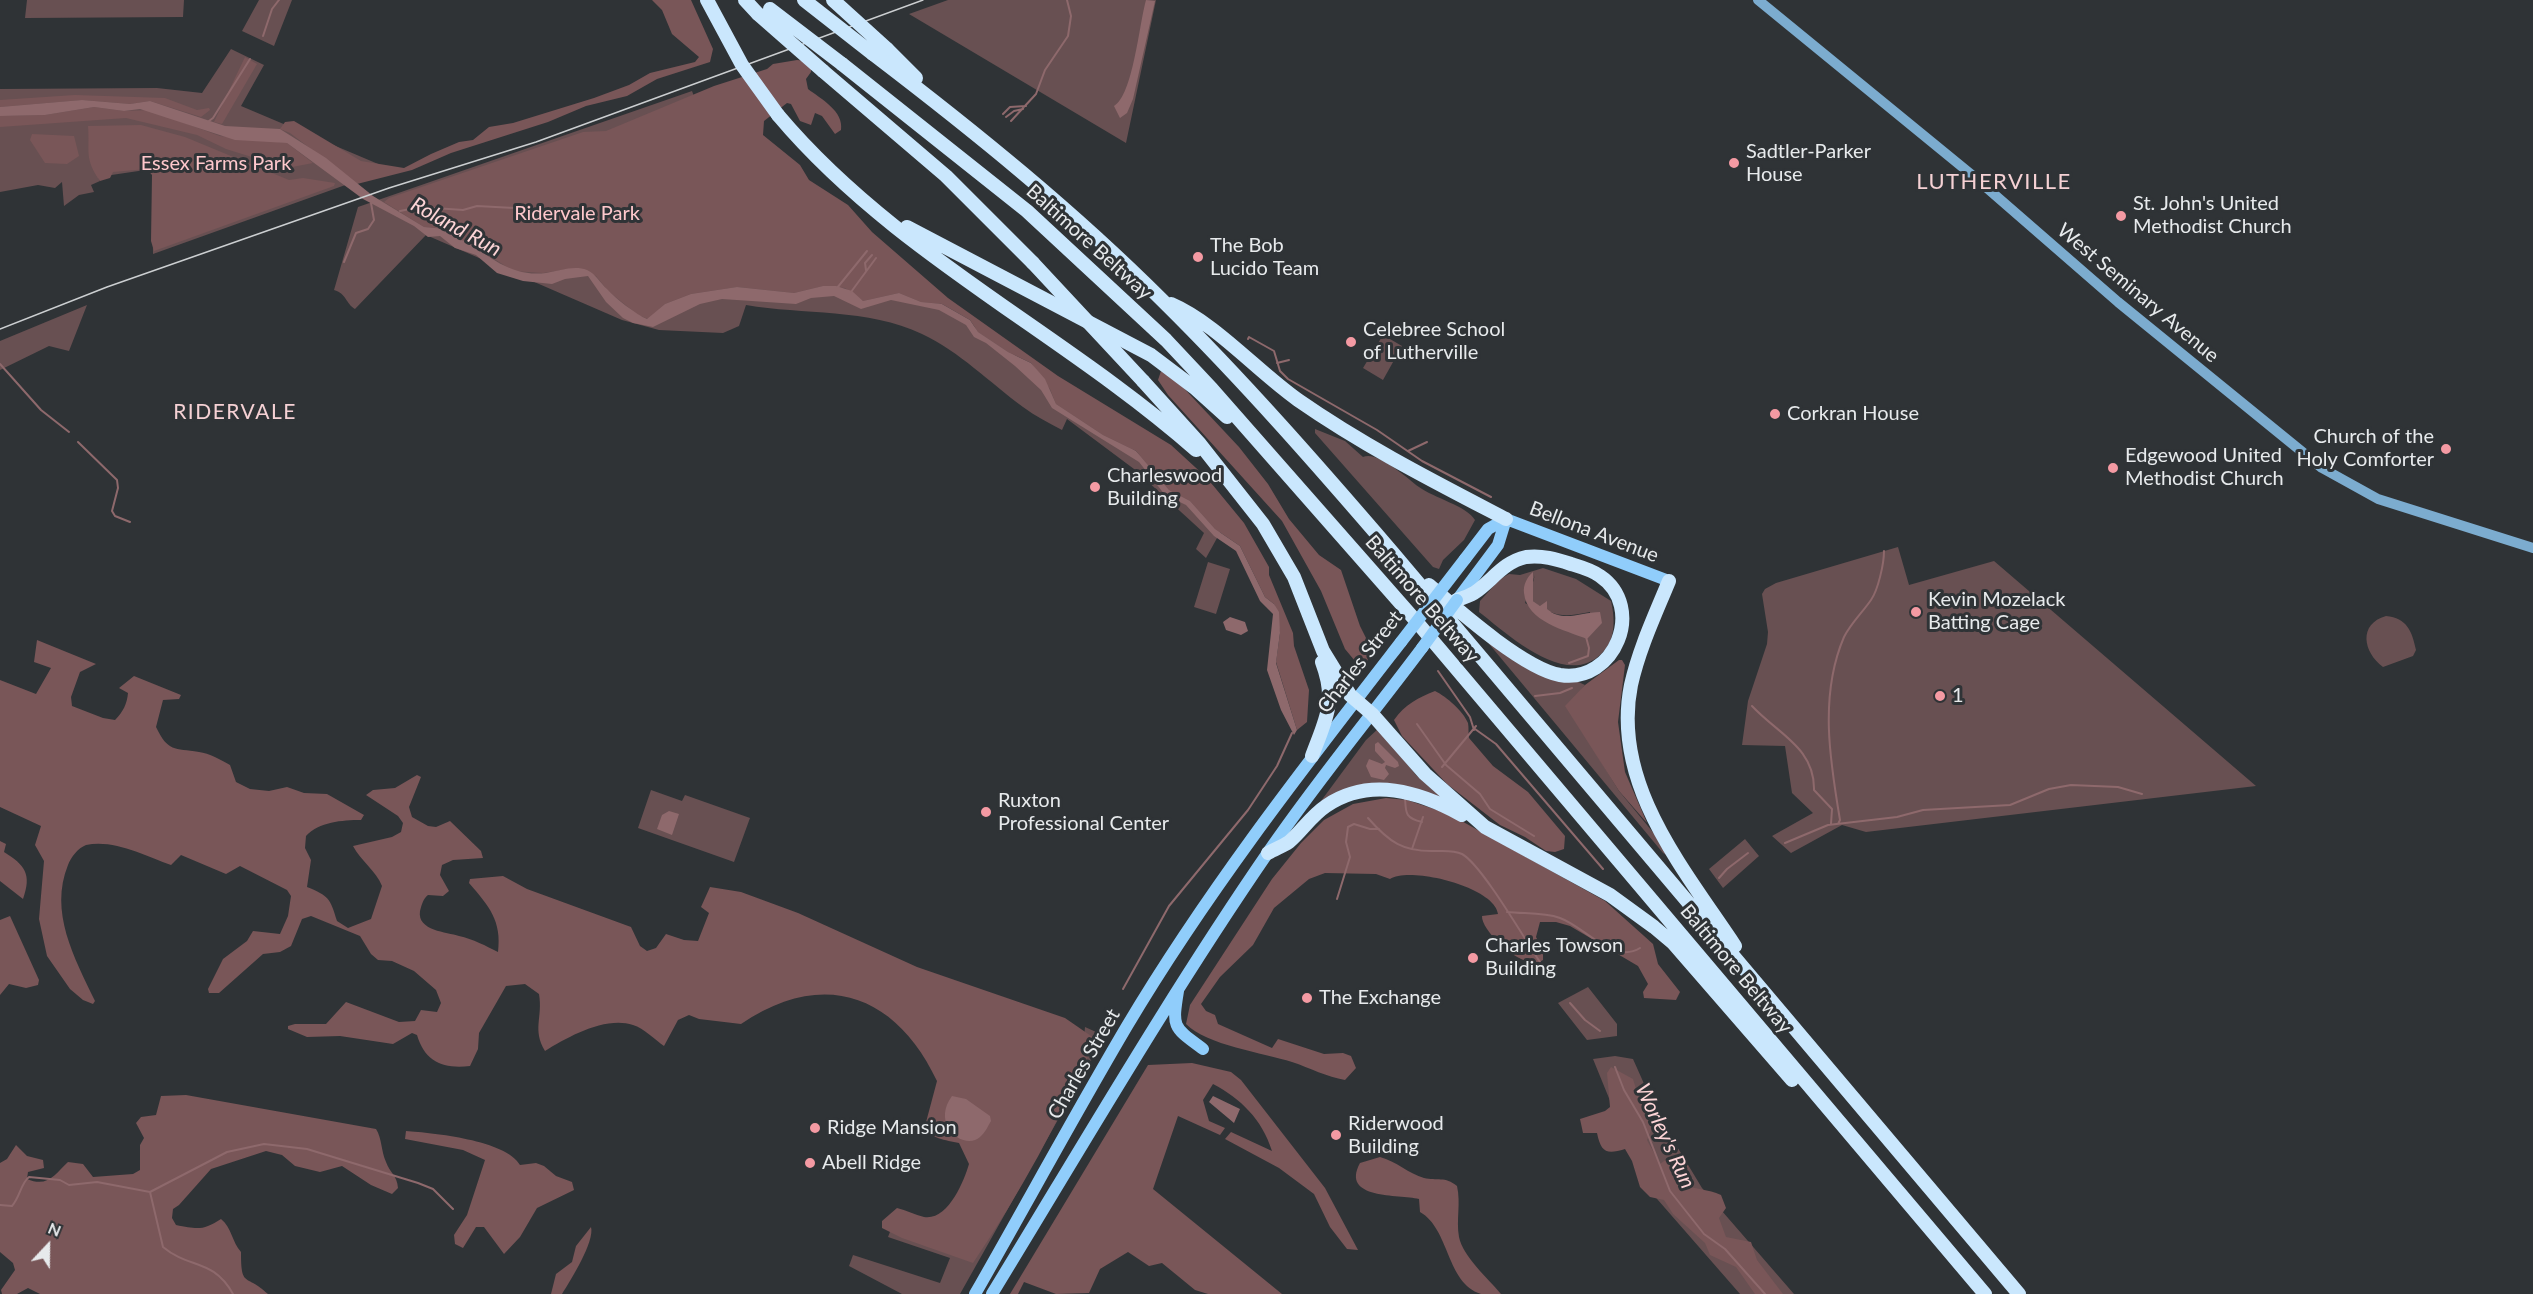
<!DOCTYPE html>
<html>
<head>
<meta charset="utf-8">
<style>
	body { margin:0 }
	#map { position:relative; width:2533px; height:1294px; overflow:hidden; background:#2f3336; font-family:Lato,sans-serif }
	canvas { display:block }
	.north { position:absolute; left:18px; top:1216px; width:60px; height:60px; -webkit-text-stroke:4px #2f3336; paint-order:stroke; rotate:22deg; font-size:16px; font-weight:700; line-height:24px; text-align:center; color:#e7eaec }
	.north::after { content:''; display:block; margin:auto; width:21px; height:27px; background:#e7eaec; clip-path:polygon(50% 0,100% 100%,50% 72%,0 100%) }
</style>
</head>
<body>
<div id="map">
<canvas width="2533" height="1294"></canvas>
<div class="north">N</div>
</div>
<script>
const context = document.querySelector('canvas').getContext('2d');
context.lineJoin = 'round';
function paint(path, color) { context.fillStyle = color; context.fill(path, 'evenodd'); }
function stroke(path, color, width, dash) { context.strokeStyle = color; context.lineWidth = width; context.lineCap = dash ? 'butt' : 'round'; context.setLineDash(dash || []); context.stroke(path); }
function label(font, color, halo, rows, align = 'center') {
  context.font = font + ' Lato,sans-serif'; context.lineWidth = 6; context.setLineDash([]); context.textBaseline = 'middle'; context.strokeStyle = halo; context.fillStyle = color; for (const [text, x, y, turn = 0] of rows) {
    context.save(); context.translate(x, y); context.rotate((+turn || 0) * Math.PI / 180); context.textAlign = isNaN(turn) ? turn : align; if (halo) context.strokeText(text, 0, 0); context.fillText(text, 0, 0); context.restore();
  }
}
paint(new Path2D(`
	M27,0H184L183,17L25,18Z
	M259,0H292L274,46L242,31Z
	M948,0H1156L1126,143L909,14Z
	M231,49L264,65L241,106L390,169L153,254L152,169L98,177L100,181L91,185L94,192L79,195L64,206L62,182L55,188L38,185L0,192V89L157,88L202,93Z
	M692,91L718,162L884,265L1074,396L1222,529L1206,558L1196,549L1204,533L1134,469L1067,419L1062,430C1049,423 1035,416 1023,407C989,382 960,352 922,334C868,308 803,315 746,305L739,326L723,333L659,330L622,320L426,235L355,309C346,304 346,293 334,290L358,207Z
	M87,305L69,351L49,346L0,370V341Z
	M1383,335L1402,346L1383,380L1363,368Z
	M1315,429L1345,441L1363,457C1377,450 1407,478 1419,487C1434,498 1467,506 1475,520L1464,540L1443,560L1439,569L1433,567L1315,433Z
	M1898,547L1909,585L1994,561L2256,786L1866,832L1842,825L1791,853L1772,836L1813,813L1792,793L1785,746L1742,745L1748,701L1767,644L1768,632L1762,594L1765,589L1776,583Z
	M1208,562L1230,569L1216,614L1194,607Z
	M1543,568L1576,579L1611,601C1615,619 1616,639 1602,653C1566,690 1508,634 1479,612L1480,601L1500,579L1509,574L1520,575ZM1535,575L1531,589L1533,601C1554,618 1565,617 1590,612L1587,639L1525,603Z
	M2386,616C2407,618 2412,631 2416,650L2413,656L2383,667C2363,652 2358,624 2386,616Z
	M1485,639L1585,685L1581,690L1597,755L1619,791L1666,848L1670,857L1663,853Z
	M1379,728L1416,775L1447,801L1420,790L1323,803L1321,801L1366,740Z
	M651,790L682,801L685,795L750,818L734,862L638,828Z
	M1745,839L1759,856L1723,888L1709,869Z
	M1588,987L1617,1024V1036L1587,1040L1558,1003Z
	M1085,1027L1105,1036L960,1294H902L849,1266L853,1255L940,1283L950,1258L888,1237L893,1224L959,1231L1083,1048Z
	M1615,1056L1633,1059L1658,1115L1702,1188L1794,1294H1740L1644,1184L1593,1059Z`), '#685052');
paint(new Path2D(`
	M652,0H691L713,49L710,62L657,79L627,96L586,106L548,122L451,153L412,170L357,184L290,133L280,129L285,122L294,121L361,161L404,168L431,154L459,142L473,140L489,127L513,123L594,98L629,85L650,73L695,62L699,57L672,34L662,10Z
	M245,57L257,64L222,124L214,122Z
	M797,60L806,61L811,67V72L806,79L808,89C821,99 844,111 841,130L835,134L822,116L815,113L811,125L800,121L791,104L787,103L764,121L763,135L800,165L809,180L848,205L872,232L948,298L1058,376L1171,445L1207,478L1244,523L1269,567V575L1293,633L1294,646L1309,690L1307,722L1297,730L1276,662L1280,633L1274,604L1265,597L1240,546L1215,529L1190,501L1169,490L1136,451L1103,435L1056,404L1050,389L1031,363L1008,352L978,332L970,320L942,304L921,302L899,293L863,301L845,288L823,286L794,293L737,287L691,294L665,304L648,319L638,315L608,291L596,276L569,269L543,273L513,271L467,241L460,240L446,229L424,227L384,202L389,198L583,132L606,131L714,86L767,69L773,64Z
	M75,95L165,98L197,110L209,108L210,110L201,117L150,101L130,104L82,100L0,107V100Z
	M94,107L124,111L149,110L220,136L287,143L313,163L287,168L226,149L197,135L126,118L0,127V116L45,115Z
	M141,125L185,137L289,180L303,178L335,183L334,186L154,251L151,241L152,175L147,169L113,172L110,178L100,181C84,158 90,153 88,126Z
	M32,134L74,136L79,156L67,164L45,163L30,140Z
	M1161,371L1179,383L1239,447L1268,484L1289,519L1319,555L1341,570L1360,626L1371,648L1366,666L1355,661L1345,649L1321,591L1282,521L1168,395L1158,380Z
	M37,640L96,664L80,672L71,697L72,706L103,718L115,720C123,712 127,704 128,693L119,688L134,676L181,695L179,699L163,700L156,727C168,752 174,748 199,752C209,753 221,760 230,765L236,782L250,789L269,791L287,787L304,793L327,794L364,815L361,820C342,820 319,822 306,836L305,848L311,860L307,887C329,896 330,898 337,921L348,928L371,919L382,886C376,871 361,861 353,846L392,837L401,832L403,823L398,816L366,795L373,790L395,788L417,775L421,777L409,807L412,817L428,826L436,827L450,821L481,851L483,858L453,860L442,865L440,875L449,891L443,896L428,895C423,899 422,904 420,911C417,931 447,932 459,936C473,939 486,946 498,952C502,921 489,906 469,883L470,879L503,876L527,889L631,927L640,946L647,951L656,948L666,934L684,940L698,941L709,913L701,907L710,887L741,892L798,913L917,967L1065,1018L1094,1038V1043C1060,1119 1020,1194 973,1263L902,1238L882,1228V1221L897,1208C906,1210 915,1215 924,1217C948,1221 964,1181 969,1164L959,1143C946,1140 929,1139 925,1126L937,1081C896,994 823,968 741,1024L699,1019L689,1015L678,1020L664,1046C655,1040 644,1028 633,1025C605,1016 568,1037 545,1051C532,1029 543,1018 539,994L525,984L506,986L479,1033L478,1049L470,1066C443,1069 425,1062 417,1035L412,1033L393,1044L340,1036L307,1037L288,1029V1026L295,1024H326L346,1002L399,1022L415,1021L421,1010L437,1012L441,1003L436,990L414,971L392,961L378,960L371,954L360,936L311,916L302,919L291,946L280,952L263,954L219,993H209L208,989L223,959L247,941L253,931L280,934L288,916L291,896L287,890L240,866L226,874L181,855L171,865C146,856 114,839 86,845C78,848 71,857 68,865C49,912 74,957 95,1001L93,1004L83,1000L70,989L47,956L39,919L44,861L35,845L41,826L0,807V680L36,694L51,668L34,662Z
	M1619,660H1622L1625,665L1618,722L1625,772L1647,823L1619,791L1565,706L1585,685Z
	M1435,691C1447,697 1463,711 1468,723C1469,728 1468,733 1469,738L1493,766L1528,792L1565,836L1564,849L1555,852L1546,851L1525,837L1500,825L1447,784L1402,736L1394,720C1405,704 1418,698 1435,691Z
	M1386,798L1407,800L1449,814L1605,901L1653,944L1658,964L1680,992L1676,1000L1644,998L1643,992L1648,984L1638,966L1570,926L1556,922H1540L1536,937L1543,950V960C1524,973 1481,931 1482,916L1498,914C1495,887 1410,866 1390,879L1376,874L1325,873L1309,879L1274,908L1253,945L1220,977L1201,1004L1206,1011L1215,1015L1218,1024L1272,1048L1278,1039L1324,1054L1343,1053L1351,1056L1356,1068L1345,1080C1327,1077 1310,1068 1292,1062C1264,1053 1206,1045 1186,1024L1190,1005L1272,879L1301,843L1324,820L1353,804Z
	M0,841L6,844L4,852C25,865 32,874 23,899L0,881Z
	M10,916L39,980L38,985L26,988L9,984L0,995V920Z
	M1192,1063L1231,1072L1241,1080L1325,1188L1358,1250L1347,1249L1330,1227L1314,1194L1279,1168L1225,1139L1231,1132L1272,1151C1262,1119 1241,1099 1213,1084L1203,1100L1209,1121L1225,1128L1220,1135L1178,1116L1153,1189L1282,1294H1208L1195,1290L1162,1263L1149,1266L1128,1252L1100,1269L1089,1293L1056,1294L1024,1282L1018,1294H1010L1148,1065Z
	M1611,1067L1633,1079L1639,1099L1657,1116L1647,1140L1660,1164L1671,1156L1684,1157L1689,1169L1679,1178L1683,1184C1696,1190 1708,1189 1721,1195L1726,1208L1719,1218L1726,1237L1751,1242L1757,1260L1783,1294H1755L1736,1267L1710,1255L1705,1243L1673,1214L1664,1200L1650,1197L1640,1187L1632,1161L1625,1149C1606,1155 1601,1152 1597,1133H1583L1580,1119L1605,1111L1610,1107L1607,1073Z
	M186,1095L376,1129C382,1138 381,1151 386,1162C390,1173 397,1175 398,1188L392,1194L371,1185L342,1166L320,1172L295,1166L282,1155L266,1151L211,1169L179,1205L173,1209L172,1218L176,1225C197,1229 203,1231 221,1219C232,1228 232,1242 241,1252C241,1289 246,1273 268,1294H40L28,1288L17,1294H2L1,1290L15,1270L13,1263L0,1252V1163L7,1159L16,1145L27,1156L43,1160L44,1168L28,1172L27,1179C48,1188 55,1174 68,1162L83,1164L93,1177L133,1174L140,1170V1145L144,1138L136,1123L141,1117L156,1115L161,1096Z
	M406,1131C433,1133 506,1140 520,1165L536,1163L544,1166L556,1176L572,1182L574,1190L537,1208L520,1237L504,1254L484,1227H476L463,1248L455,1244L454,1235L467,1215L485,1160L463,1150L405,1139Z
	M1380,1157C1396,1161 1409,1174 1424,1178C1437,1181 1445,1176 1457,1186C1461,1204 1456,1219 1459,1237C1463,1257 1488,1278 1501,1294C1495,1294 1487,1294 1481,1294C1446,1283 1450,1229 1420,1212L1419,1199C1399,1194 1340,1200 1360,1163Z
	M591,1227C595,1241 571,1280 562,1294H551L556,1274L572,1262L576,1246Z`), '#795658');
paint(new Path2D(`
	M1146,0L1155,1L1133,99L1127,113L1120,118L1114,106C1133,95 1139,25 1146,0Z
	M82,100L130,104L150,101L225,126L280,129L326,158L373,196L424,227L446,229L460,240L467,241C492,259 513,277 546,273C559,271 574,265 587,270C596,274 600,283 607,289C615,298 637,315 647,319L665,304L691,294L737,287L794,293L823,286H836L852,291L863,301L899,293L921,302L942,304L970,320L978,332L1008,352L1031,363L1045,379L1056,404L1103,435L1136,451L1169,490L1190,501L1215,529L1240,546L1265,597L1274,604L1279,612L1280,633L1276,663L1297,730L1294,735L1281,710L1267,670L1273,614L1260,601L1236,551L1214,536L1186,505L1165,495L1139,462L1052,408L1041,390L1015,366L986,343L974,337L966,325L939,310L891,300L861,309L834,296L811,298L796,304L722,299L700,304L653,327L633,323L623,318L606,302L588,276L565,279L552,284L523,281L497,273L476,255L455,248L440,236L428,237L414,226L363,199L287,143L235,140L140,109L124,111L94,107L45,115L0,116V107Z
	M1533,572V601L1540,606L1547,601V609C1563,623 1581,612 1600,612L1602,623L1587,639C1565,630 1527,622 1524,593C1523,585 1527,577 1533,572Z
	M1230,617L1245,622L1248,631L1241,635L1226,630L1223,622Z
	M1378,742L1398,762L1399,766L1395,768L1386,765L1385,768L1389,774L1384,780L1371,777L1366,766L1369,759L1382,764L1385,762L1375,751V744Z
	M669,811L679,814L672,835L657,829L662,815Z
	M952,1096L966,1099L990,1116L991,1121C988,1126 985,1133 980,1137C965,1151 930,1126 952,1096Z
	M1213,1096L1240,1109L1234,1123L1209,1102Z`), '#8e696c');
stroke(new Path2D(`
	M263,36L272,9L279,0
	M1003,114L1010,107L1026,106
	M1006,117L1014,111L1023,109
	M209,121L213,118L250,59
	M1011,121L1036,94L1045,70L1068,36L1071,16L1067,0
	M400,211L420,207L463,210L477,206L533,209L538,215L557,217
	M344,262L356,233L368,229L374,220L371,203
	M866,270L865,263L872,255
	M837,288L867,251
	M851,292L876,258
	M1248,339L1249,337L1274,351L1280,371L1288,379L1377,430L1422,461L1491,497
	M1277,363L1289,360
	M0,364L41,410L69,432
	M78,442L117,480L118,488L112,511L115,516L130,522
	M1408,451L1427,442
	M1569,663L1588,656L1589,648L1586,637
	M1438,671L1470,717L1474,730
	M1535,696L1560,693L1572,688
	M1752,706C1778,734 1815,748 1814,790L1832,809L1831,824
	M1417,724L1446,765L1480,794L1490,809L1534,836
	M1475,729L1496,744L1603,869
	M1442,767L1476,726
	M1405,797C1406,812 1404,818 1422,822
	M1368,818C1389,842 1403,852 1435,851C1444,851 1454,850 1462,854C1482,865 1525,940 1540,962
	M1838,824L1840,820C1830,761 1819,695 1844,637C1851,623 1862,613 1871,600C1878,590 1884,564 1884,551
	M1785,843L1828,825L1897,817L1923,810L2010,805L2049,789L2071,785L2118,787L2142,794
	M1412,849L1423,817
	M1719,878L1727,869L1748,853
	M1337,899L1350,857L1346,842L1348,827L1354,824L1370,829H1379
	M1507,912C1525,914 1543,912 1560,918C1584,926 1613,965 1640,948
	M1123,989L1169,906L1248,810L1277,766L1292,733
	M1570,1003L1585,1020L1600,1031
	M1615,1067L1624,1090L1643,1122L1670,1191L1704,1234L1725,1249L1765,1294
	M150,1192L163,1247C189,1269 213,1258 233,1294
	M0,1205L12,1206C20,1197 21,1183 29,1177L60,1180L69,1185L97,1182L150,1192L227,1152L264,1144L307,1149L418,1183L433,1189L453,1209`), '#8e696c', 2);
stroke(new Path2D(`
	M1758,0L1972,175L2118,302L2322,468L2378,499L2533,548`), '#7caccf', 10);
stroke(new Path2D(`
	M1506,519L1669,581
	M1465,559L1488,529L1506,519
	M1457,600L1498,545L1506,519
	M1178,991C1172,1028 1173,1027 1203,1049
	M975,1294C1026,1205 1075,1114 1127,1026C1208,890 1305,766 1401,642
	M992,1294C1083,1145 1170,995 1269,851C1317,781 1371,716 1422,648`), '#90cdfb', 12);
stroke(new Path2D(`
	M745,0L758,14
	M887,49L916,78
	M873,54C974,131 1073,211 1163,301C1244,381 1319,467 1393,553L2019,1294
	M842,64L1027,211L1166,340L1212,389L1416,621L1985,1294
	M823,71L946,176L1033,263
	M778,115C894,253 1062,332 1196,450
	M907,227L1151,355L1196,389L1227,417
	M1171,304C1215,323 1257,371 1298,400C1364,446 1435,482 1506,519
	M1143,381L1200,444L1263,524L1294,577L1323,651L1350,695L1372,714L1425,774L1485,827L1610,895L1654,927L1673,943L1792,1080
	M1669,581C1655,615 1639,649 1631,685C1611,784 1684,869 1735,946
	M1429,585C1458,610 1523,668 1560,675C1615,684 1646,607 1600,576C1592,570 1581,567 1571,564C1556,559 1542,555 1526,557C1503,562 1492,581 1474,593C1469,596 1463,598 1457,600
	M1312,756C1326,718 1337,702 1322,662
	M1268,853C1275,849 1283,846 1289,842C1302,831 1311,816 1326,806C1370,776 1420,792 1462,815`), '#cae7fd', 14);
stroke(new Path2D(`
	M0,329L107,287L389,188L536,142L923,0`), '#cccfd1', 1.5);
stroke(new Path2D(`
	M1401,642L1465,559
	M1422,648L1457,600`), '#90cdfb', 12);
stroke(new Path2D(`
	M707,0L742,65L778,115
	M804,0L873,54
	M833,0L887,49
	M770,9L842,64
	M758,14L823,71
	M1033,263L1143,381`), '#cae7fd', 14);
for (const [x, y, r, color] of [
	[1734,163,6,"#f49aa3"],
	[2121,216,6,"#f49aa3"],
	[1198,257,6,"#f49aa3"],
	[1351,342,6,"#f49aa3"],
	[1775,414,6,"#f49aa3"],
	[2446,449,6,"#f49aa3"],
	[2113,468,6,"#f49aa3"],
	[1095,487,6,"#f49aa3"],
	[1916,612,6,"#f49aa3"],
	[1940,696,6,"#f49aa3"],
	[986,812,6,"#f49aa3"],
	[1473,958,6,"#f49aa3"],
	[1307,998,6,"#f49aa3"],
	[815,1128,6,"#f49aa3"],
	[1336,1135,6,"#f49aa3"],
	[810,1163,6,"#f49aa3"]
]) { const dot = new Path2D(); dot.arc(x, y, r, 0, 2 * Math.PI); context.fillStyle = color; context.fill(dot); stroke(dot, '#2f3336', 2); }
label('20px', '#e7eaec', '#2f3336', [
	["Sadtler-Parker",1746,152],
	["House",1746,175],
	["St. John's United",2133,204],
	["Methodist Church",2133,227],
	["The Bob",1210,246],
	["Lucido Team",1210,269],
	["Celebree School",1363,330],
	["of Lutherville",1363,353],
	["Corkran House",1787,414],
	["Church of the",2434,437,"right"],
	["Holy Comforter",2434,460,"right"],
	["Edgewood United",2125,456],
	["Methodist Church",2125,479],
	["Charleswood",1107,476],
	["Building",1107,499],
	["Kevin Mozelack",1928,600],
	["Batting Cage",1928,623],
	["1",1952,696],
	["Ruxton",998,801],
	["Professional Center",998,824],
	["Charles Towson",1485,946],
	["Building",1485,969],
	["The Exchange",1319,998],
	["Riderwood",1348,1124],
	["Building",1348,1147],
	["Ridge Mansion",827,1128],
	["Abell Ridge",822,1163]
], 'left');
label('20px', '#fec8cc', '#2f3336', [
	["Essex Farms Park",216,164],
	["Ridervale Park",577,214]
]);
label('20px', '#e7eaec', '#2f3336', [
	["Baltimore Beltway",1089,242,42],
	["West Seminary Avenue",2138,293,40],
	["Bellona Avenue",1594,532,21],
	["Baltimore Beltway",1422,599,49],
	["Charles Street",1360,662,-52],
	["Baltimore Beltway",1736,969,50],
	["Charles Street",1084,1064,-60]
]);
label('italic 21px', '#fdd4d6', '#2f3336', [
	["Roland Run",456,227,29],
	["Worley's Run",1665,1136,65]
]);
context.letterSpacing = '1.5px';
label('21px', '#f5d1d4', '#2f3336', [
	["RIDERVALE",235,412]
]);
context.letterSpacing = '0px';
context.letterSpacing = '1.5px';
label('22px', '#f5d1d4', '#2f3336', [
	["LUTHERVILLE",1994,182]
]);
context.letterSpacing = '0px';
</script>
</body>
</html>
